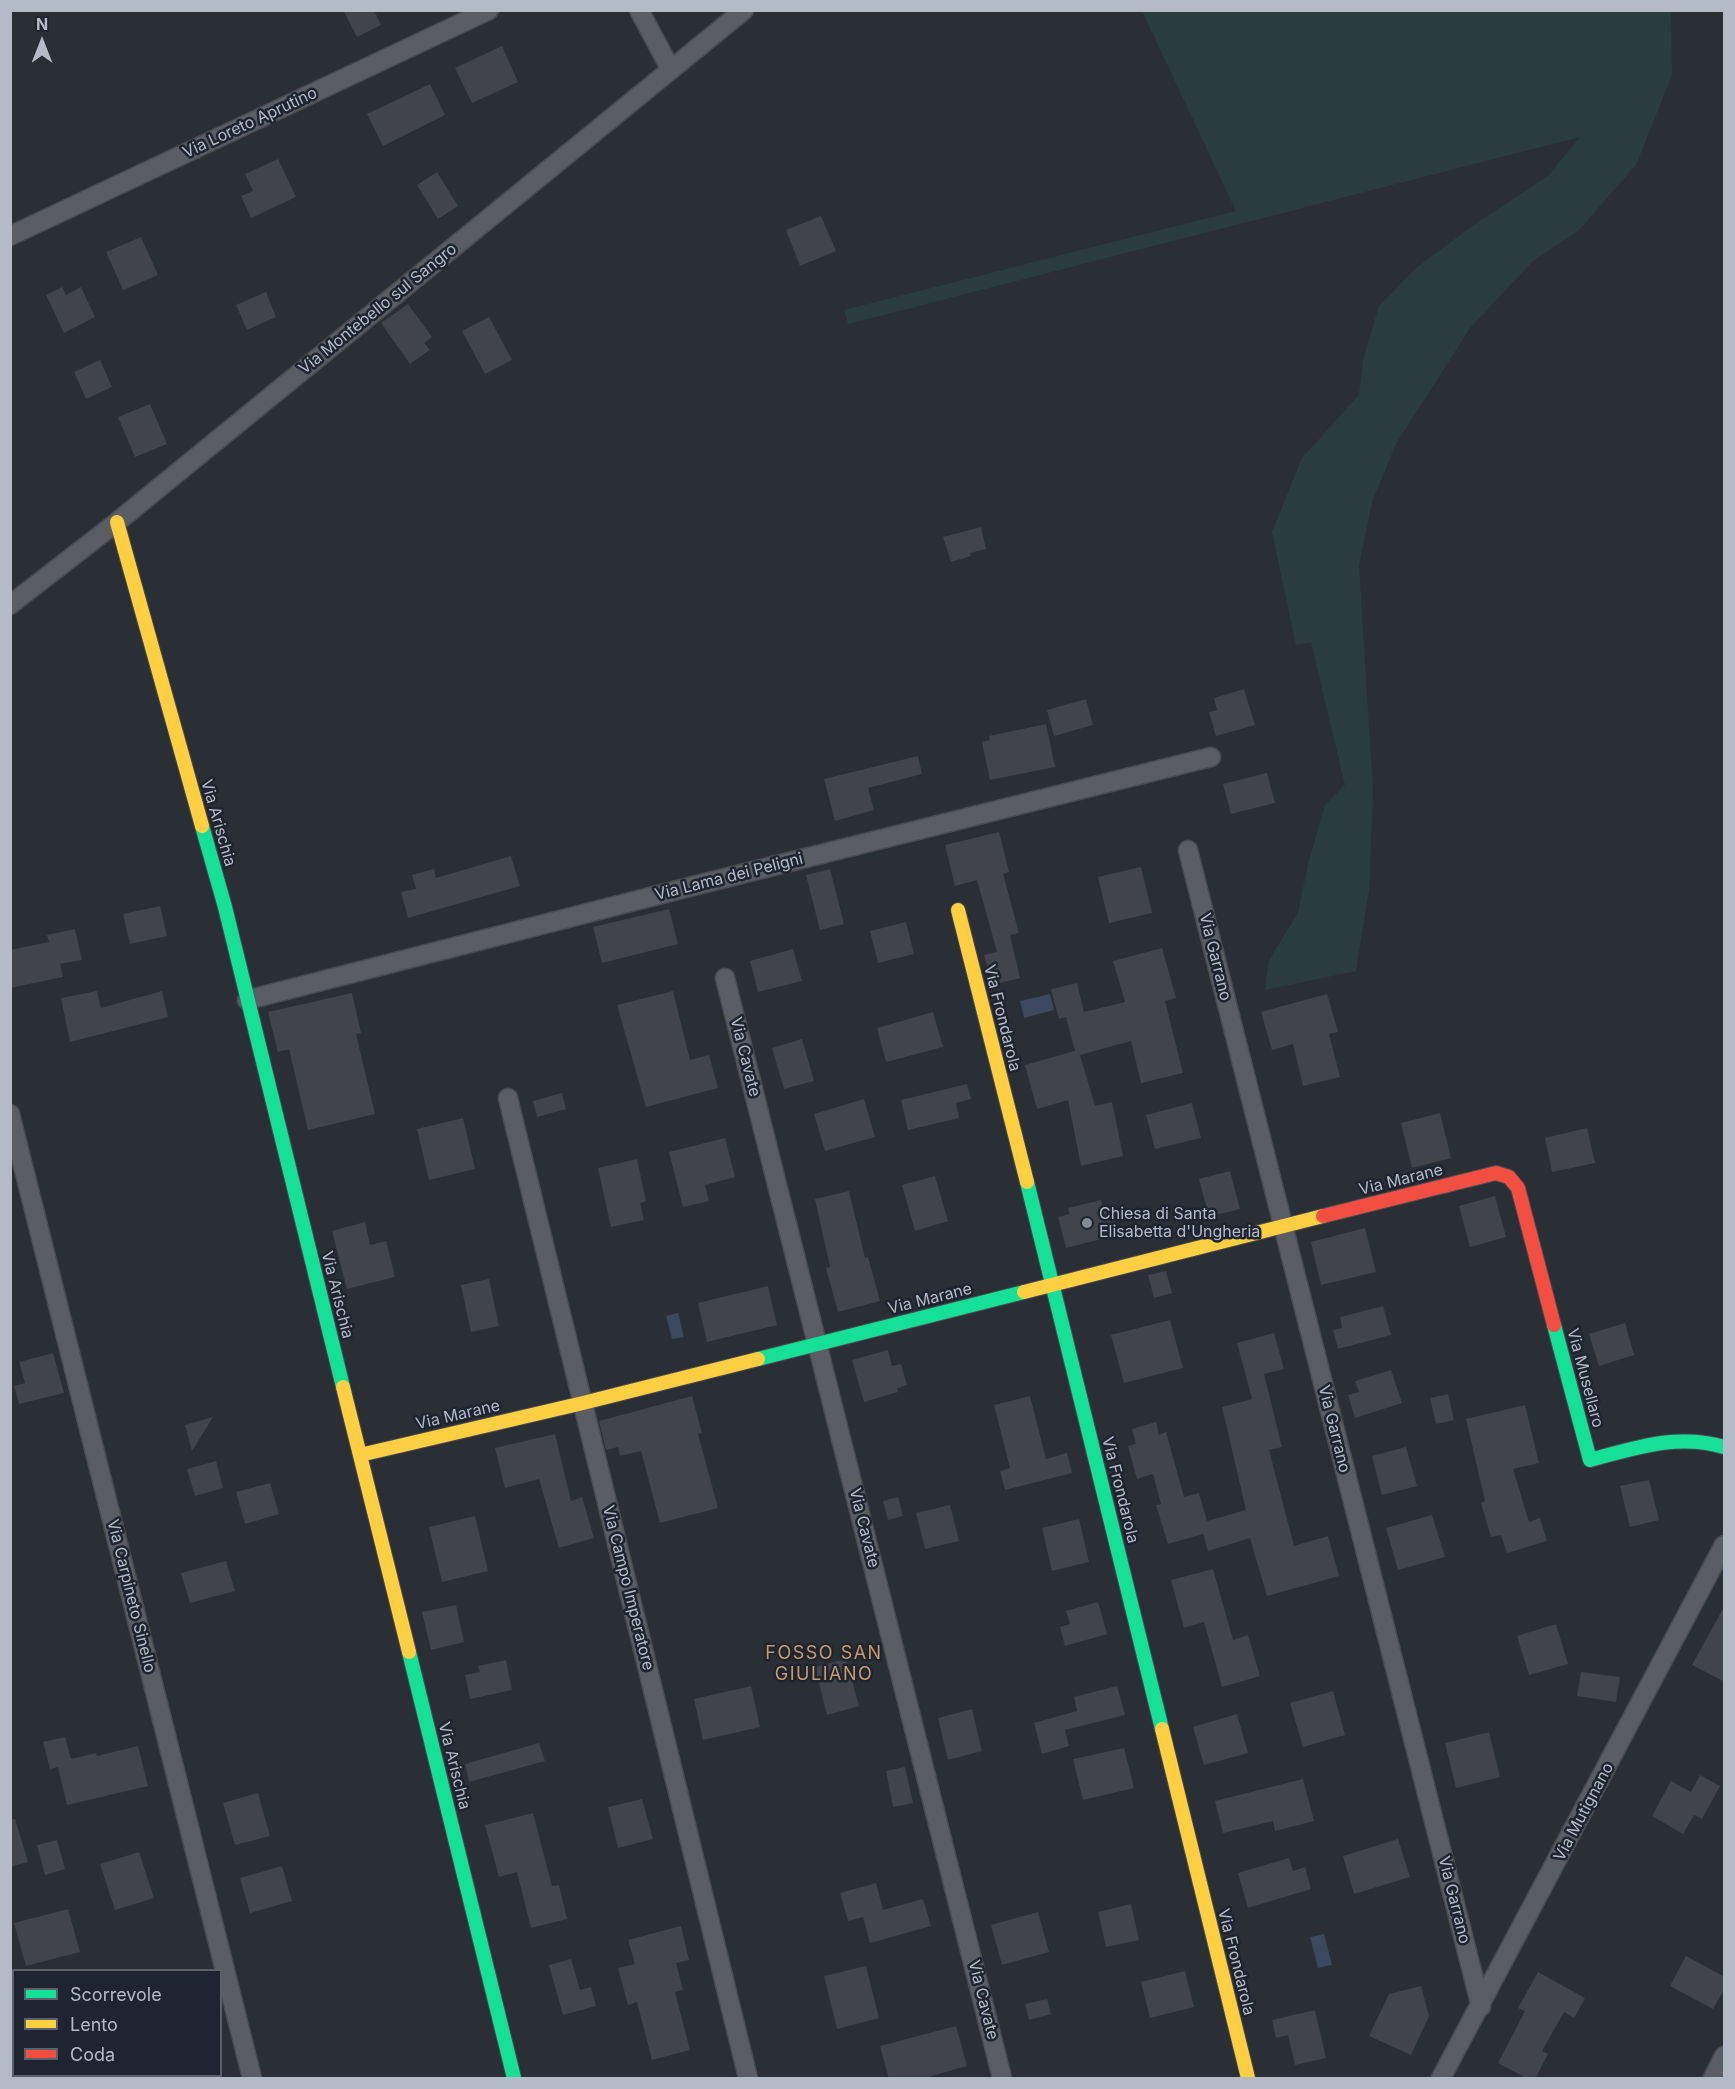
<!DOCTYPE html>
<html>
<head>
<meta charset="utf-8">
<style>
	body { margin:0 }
	#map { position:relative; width:1735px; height:2089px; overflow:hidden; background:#2a2f35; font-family:Inter,sans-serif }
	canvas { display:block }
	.frame { position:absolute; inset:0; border:12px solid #b5bbc6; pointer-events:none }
	.legend { position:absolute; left:12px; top:1969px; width:210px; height:108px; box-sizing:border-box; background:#1e2530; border:2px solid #5a616c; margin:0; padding:8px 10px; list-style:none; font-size:18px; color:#b5bbc6 }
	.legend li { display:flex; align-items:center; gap:12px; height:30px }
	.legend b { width:30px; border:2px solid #5a616c }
	.north { position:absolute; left:12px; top:12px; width:60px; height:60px; -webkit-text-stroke:4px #1e2530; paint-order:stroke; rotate:0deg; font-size:16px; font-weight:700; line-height:24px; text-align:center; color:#b5bbc6 }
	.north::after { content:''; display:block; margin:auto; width:21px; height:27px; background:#b5bbc6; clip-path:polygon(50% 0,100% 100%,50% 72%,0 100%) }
</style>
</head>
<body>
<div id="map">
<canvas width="1735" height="2089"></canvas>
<div class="frame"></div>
<ul class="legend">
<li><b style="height:8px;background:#16e098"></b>Scorrevole</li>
<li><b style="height:8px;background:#ffcf43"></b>Lento</li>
<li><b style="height:8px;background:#f24e42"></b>Coda</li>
</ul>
<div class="north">N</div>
</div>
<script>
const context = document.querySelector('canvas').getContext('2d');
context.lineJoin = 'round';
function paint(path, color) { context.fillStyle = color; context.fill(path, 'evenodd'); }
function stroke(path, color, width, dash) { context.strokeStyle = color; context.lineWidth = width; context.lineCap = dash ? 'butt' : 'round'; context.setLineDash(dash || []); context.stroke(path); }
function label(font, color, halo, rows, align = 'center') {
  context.font = font + ' Inter,sans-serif'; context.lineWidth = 5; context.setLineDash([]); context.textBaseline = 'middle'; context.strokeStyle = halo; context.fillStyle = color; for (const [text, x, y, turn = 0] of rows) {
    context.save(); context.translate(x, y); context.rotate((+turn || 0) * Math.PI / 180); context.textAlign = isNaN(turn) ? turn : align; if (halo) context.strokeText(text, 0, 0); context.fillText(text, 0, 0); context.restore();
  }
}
paint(new Path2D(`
	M1142,11H1671L1672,75L1636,165L1579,230L1533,261L1470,328L1396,444L1372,502L1359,565L1373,792L1369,890L1356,971L1265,990L1269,960L1298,913L1308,864L1325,805L1345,785L1311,642L1296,645L1272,532L1302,458L1359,395L1363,360L1379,306L1416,268L1478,222L1549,175L1580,137L848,324L844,310L1236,211Z`), '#2b3c3f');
paint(new Path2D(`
	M1050,994L1054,1010L1024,1018L1020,1001Z
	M678,1313L684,1337L672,1339L666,1316Z
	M1324,1934L1332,1965L1318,1968L1310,1937Z`), '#3b485e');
paint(new Path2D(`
	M343,10H374L381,25L357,37Z
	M502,46L518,82L472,103L455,68Z
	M430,84L445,115L383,146L367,114Z
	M278,159L296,197L251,218L241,196L253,191L245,174Z
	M437,172L458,206L438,219L417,185Z
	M821,216L836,251L800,266L786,230Z
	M141,237L158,275L123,290L106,252Z
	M62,287L66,295L81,287L95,317L64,333L46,295Z
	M266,292L276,317L247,330L236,305Z
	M408,304L432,337L424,343L430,350L410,364L381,323Z
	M489,317L512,360L485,374L462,331Z
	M100,360L112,387L86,399L74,372Z
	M150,404L167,444L135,457L118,417Z
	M981,527L986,549L970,553L971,556L951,562L943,537Z
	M1244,689L1255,725L1216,736L1209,712L1217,710L1214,698Z
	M1086,699L1093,725L1054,736L1047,710Z
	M1046,724L1055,767L990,780L982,742L990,740L989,736Z
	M918,756L922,774L868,788L874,810L835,821L824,779Z
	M1267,773L1275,803L1231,814L1223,784Z
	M999,832L1009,872L1003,874L1019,933L1010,935L1020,978L992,985L984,955L997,952L977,880L955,886L945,845Z
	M511,856L520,886L408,918L401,892L416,889L412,875L434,869L436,878Z
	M1141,867L1152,913L1109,923L1098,877Z
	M830,869L844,924L820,930L806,875Z
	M160,906L167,936L130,944L123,914Z
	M669,909L678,944L602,963L593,927Z
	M906,922L914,954L878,963L870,931Z
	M75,929L82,960L60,964L63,977L10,988V950L49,942L47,935Z
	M1162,948L1176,998L1165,1001L1183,1073L1141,1083L1131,1041L1080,1055L1095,1106L1112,1102L1123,1156L1081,1166L1068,1100L1037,1109L1025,1065L1075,1051L1066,1017L1059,1019L1051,989L1077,983L1084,1012L1125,1002L1113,961Z
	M793,949L802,981L758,992L750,961Z
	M97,991L101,1008L162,991L168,1017L70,1042L61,998Z
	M673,991L690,1060L709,1055L718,1088L646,1107L617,1005Z
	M352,993L361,1033L356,1034L375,1114L308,1130L289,1049L278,1052L268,1012Z
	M1327,994L1338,1032L1329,1034L1340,1077L1303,1086L1293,1044L1272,1050L1261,1012Z
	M933,1012L943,1047L886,1062L877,1028Z
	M802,1039L814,1081L784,1089L772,1048Z
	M967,1084L971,1099L956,1103L959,1118L908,1130L901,1100Z
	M562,1093L566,1109L537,1117L533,1101Z
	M864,1099L875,1137L825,1151L814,1114Z
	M1192,1103L1201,1138L1155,1149L1146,1115Z
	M1440,1113L1451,1158L1412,1168L1401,1123Z
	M463,1118L475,1169L429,1180L417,1129Z
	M1587,1128L1595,1163L1552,1172L1545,1138Z
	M725,1138L735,1177L705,1185L709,1201L683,1207L669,1152Z
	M637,1159L646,1201L640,1203L644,1220L611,1227L598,1168Z
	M1230,1171L1240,1209L1209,1217L1199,1179Z
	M935,1176L948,1221L915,1231L902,1185Z
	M849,1191L865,1258L868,1257L880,1301L838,1312L826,1268L830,1267L815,1199Z
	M1495,1196L1506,1237L1470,1247L1459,1206Z
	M1101,1200L1103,1208L1111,1206L1116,1228L1111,1230L1113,1236L1066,1248L1058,1217L1070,1214L1068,1208Z
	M365,1222L370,1245L386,1241L395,1277L347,1289L332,1231Z
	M1365,1228L1376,1272L1321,1285L1311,1242Z
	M1166,1271L1172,1293L1154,1298L1148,1275Z
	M489,1279L499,1326L471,1332L461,1285Z
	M768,1286L777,1325L707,1342L698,1303Z
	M1383,1306L1391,1335L1338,1349L1333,1330L1342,1328L1340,1317Z
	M1170,1320L1183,1368L1124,1383L1111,1335Z
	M1625,1323L1634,1355L1599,1366L1589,1334Z
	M1274,1333L1284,1369L1264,1374L1282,1447L1269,1450L1294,1546L1328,1536L1339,1576L1267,1596L1250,1538L1208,1551L1203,1534L1168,1544L1156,1505L1161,1504L1153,1474L1137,1479L1128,1446L1136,1444L1132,1429L1156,1422L1159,1435L1166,1432L1184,1497L1199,1493L1207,1521L1246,1510L1222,1407L1252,1399L1237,1343Z
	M888,1350L892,1366L901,1364L907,1385L897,1388L898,1392L864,1402L852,1360Z
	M53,1353L64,1393L19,1404L14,1386L25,1383L19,1362Z
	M1391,1370L1402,1403L1355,1418L1348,1395L1359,1392L1355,1381Z
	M1448,1394L1454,1420L1436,1424L1430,1398Z
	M692,1396L702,1433L698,1434L718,1508L660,1523L641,1451L620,1456L618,1447L606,1450L599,1421Z
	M1030,1396L1046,1459L1067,1453L1072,1473L1005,1490L1000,1471L1010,1468L994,1405Z
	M1525,1405L1539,1463L1513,1469L1529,1522L1540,1518L1547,1541L1507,1553L1501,1535L1491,1537L1481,1503L1485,1501L1466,1419Z
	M213,1417L192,1451L185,1425Z
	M555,1434L571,1501L582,1497L594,1538L559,1548L539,1479L505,1488L495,1448Z
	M1406,1447L1417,1486L1382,1495L1372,1456Z
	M216,1461L223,1488L195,1496L187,1469Z
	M1649,1480L1659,1520L1630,1527L1620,1486Z
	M270,1483L279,1514L245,1524L236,1492Z
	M898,1497L903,1516L888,1520L883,1501Z
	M950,1505L959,1541L925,1549L916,1513Z
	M1432,1515L1445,1557L1398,1570L1386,1528Z
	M475,1516L488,1571L442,1582L429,1527Z
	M1079,1519L1089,1562L1052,1571L1042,1528Z
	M226,1561L235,1591L190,1603L181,1573Z
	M1213,1569L1233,1640L1248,1635L1260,1676L1222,1687L1204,1622L1184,1628L1171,1580Z
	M1098,1602L1107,1634L1065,1646L1060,1627L1070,1624L1066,1611Z
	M456,1605L464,1642L431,1650L422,1612Z
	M1725,1605V1682L1692,1665Z
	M1556,1624L1568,1664L1529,1675L1517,1636Z
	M846,1659L859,1706L827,1715L815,1667Z
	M506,1660L512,1690L470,1699L465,1675L480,1672L478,1666Z
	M1581,1672L1620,1677L1616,1702L1577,1696Z
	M751,1686L760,1727L703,1740L694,1699Z
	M1117,1686L1125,1715L1065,1730L1069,1746L1042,1754L1034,1723L1077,1711L1074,1697Z
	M1333,1691L1345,1735L1303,1747L1290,1703Z
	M972,1709L982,1751L948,1760L938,1718Z
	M1237,1714L1248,1753L1204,1765L1193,1727Z
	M1489,1732L1500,1777L1456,1788L1445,1743Z
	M65,1737L71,1759L96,1753L97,1756L138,1746L148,1786L67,1805L58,1767L50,1769L43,1742Z
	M539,1743L545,1761L469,1782L465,1764Z
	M1124,1748L1134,1788L1083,1800L1073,1759Z
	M905,1767L913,1803L893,1807L886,1771Z
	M1700,1775L1720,1786L1702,1819L1694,1815L1683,1834L1652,1816L1671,1781L1691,1792Z
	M1303,1779L1314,1821L1275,1831L1273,1821L1223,1833L1215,1801Z
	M258,1793L270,1836L235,1845L223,1803Z
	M642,1799L653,1839L618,1848L608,1807Z
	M533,1813L552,1886L559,1885L567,1919L531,1928L517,1872L499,1877L485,1825Z
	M10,1819H15L28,1862L10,1867Z
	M1398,1839L1410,1877L1354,1894L1343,1856Z
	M57,1840L65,1869L45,1875L37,1845Z
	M139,1852L154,1898L115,1910L100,1864Z
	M1289,1858L1293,1871L1305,1867L1311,1889L1248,1908L1238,1873Z
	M282,1866L292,1901L250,1913L240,1878Z
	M876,1883L883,1910L923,1899L931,1926L870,1943L863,1917L848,1921L840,1893Z
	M1131,1904L1139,1940L1106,1947L1098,1912Z
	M68,1909L80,1952L26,1966L14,1923Z
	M1038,1912L1049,1952L1002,1965L991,1925Z
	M681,1926L689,1960L676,1963L683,1990L675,1992L690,2050L652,2060L637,2002L628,2005L618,1968L635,1964L628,1940Z
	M1686,1956L1725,1977V1988L1713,2009L1670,1986Z
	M571,1959L580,1990L591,1987L596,2006L563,2015L549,1965Z
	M866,1966L879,2018L837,2029L824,1976Z
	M1185,1971L1194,2007L1150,2018L1141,1982Z
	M1538,1972L1585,1998L1574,2018L1564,2012L1542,2051L1548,2054L1535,2079H1528L1498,2063L1525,2011L1518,2008Z
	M1421,1986L1429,2016L1411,2055L1369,2036L1389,1994Z
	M1047,1999L1051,2014L1029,2020L1025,2004Z
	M1315,2010L1326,2058L1295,2065L1288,2035L1276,2038L1272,2020Z
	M956,2026L967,2066L921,2079H889L880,2046Z`), '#41444a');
const street = new Path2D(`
	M639,10L671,70
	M10,236L489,10
	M10,605L117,522L744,10
	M1188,850L1481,2007
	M725,978L1002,2078
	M247,1000L701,884L1211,757
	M508,1098L748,2078
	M10,1114L252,2078
	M1441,2078L1724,1545
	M1713,2078L1724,2056`);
const fast = new Path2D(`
	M202,826L225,907L343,1387
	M1027,1182L1162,1729
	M1554,1325L1590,1460C1635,1448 1678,1433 1724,1447
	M758,1359L1024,1292
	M409,1652L514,2078`);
const slow = new Path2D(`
	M117,522L202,826
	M958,910L1027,1182
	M1024,1292L1323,1216
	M343,1387L409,1652
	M360,1455L583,1403L758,1359
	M1162,1729L1248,2078`);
const jam = new Path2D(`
	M1323,1216L1496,1173L1509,1177L1518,1188L1554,1325`);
stroke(street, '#484b50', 21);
stroke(fast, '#484b50', 16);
stroke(slow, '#484b50', 16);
stroke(jam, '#484b50', 16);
stroke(street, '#5a5d64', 18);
stroke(fast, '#16e098', 14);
stroke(slow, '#ffcf43', 14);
stroke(jam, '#f24e42', 14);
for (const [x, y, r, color] of [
	[1087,1223,6,"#848a93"]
]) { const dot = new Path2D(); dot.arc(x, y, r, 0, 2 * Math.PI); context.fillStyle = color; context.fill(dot); stroke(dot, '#1e2530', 2); }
label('16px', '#b5bbc6', '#1e2530', [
	["Via Loreto Aprutino",250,123,-25],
	["Via Montebello sul Sangro",378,309,-39],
	["Via Arischia",218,823,74],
	["Via Lama dei Peligni",729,877,-14],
	["Via Garrano",1215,957,76],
	["Via Frondarola",1002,1018,76],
	["Via Cavate",745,1057,76],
	["Via Marane",1401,1180,-14],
	["Via Arischia",337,1295,76],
	["Via Marane",930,1299,-14],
	["Via Musellaro",1585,1378,75],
	["Via Marane",458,1415,-13],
	["Via Garrano",1334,1429,76],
	["Via Frondarola",1120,1490,76],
	["Via Cavate",864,1528,76],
	["Via Campo Imperatore",628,1588,76],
	["Via Carpineto Sinello",131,1596,76],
	["Via Arischia",454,1766,76],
	["Via Mutignano",1584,1812,-62],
	["Via Garrano",1454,1900,76],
	["Via Frondarola",1236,1962,76],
	["Via Cavate",983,2000,76]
]);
label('16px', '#b5bbc6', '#1e2530', [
	["Chiesa di Santa",1099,1214],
	["Elisabetta d'Ungheria",1099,1232]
], 'left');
context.letterSpacing = '1.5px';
label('18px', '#ca996c', '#1e2530', [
	["FOSSO SAN",824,1654],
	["GIULIANO",824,1675]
]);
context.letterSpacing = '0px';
</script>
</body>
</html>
